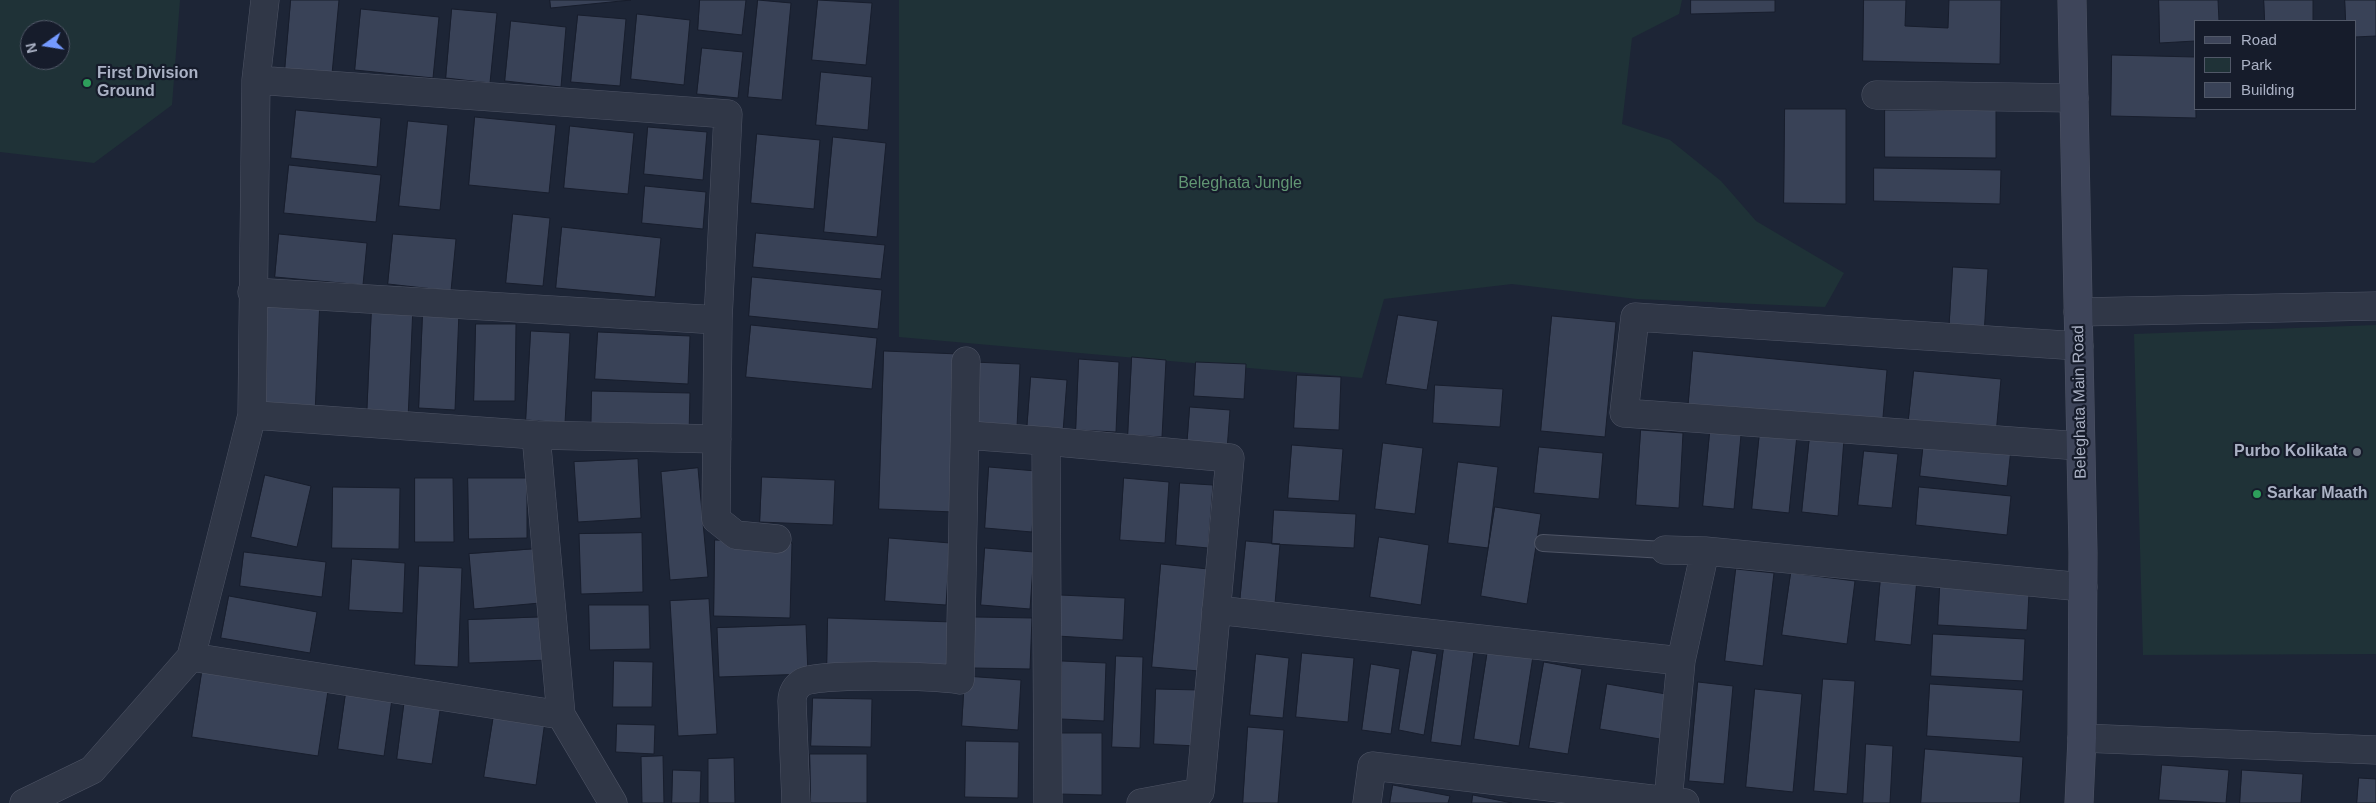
<!DOCTYPE html>
<html>
<head>
<meta charset="utf-8">
<style>
	body { margin:0 }
	#map { position:relative; width:2376px; height:803px; overflow:hidden; background:#1d2536; font-family:Helvetica,sans-serif }
	canvas { display:block }
	.legend { position:absolute; left:2194px; top:20px; width:162px; height:90px; box-sizing:border-box; background:#161c2b; border:1px solid #515868; margin:0; padding:6px 9px; list-style:none; font-size:15px; color:#aab1c4 }
	.legend li { display:flex; align-items:center; gap:10px; height:25px }
	.legend b { width:25px; border:1px solid #515868 }
	.north { position:absolute; left:20px; top:20px; width:50px; height:50px; box-sizing:border-box; background:#161c2b; border:1px solid #515868; border-radius:50%; rotate:257deg; font-size:14px; font-weight:700; line-height:20px; text-align:center; color:#aab1c4 }
	.north::after { content:''; display:block; margin:auto; width:18px; height:22px; background:#749aff; clip-path:polygon(50% 0,100% 100%,50% 72%,0 100%) }
</style>
</head>
<body>
<div id="map">
<canvas width="2376" height="803"></canvas>
<ul class="legend">
<li><b style="height:6px;background:#3e455a"></b>Road</li>
<li><b style="height:14px;background:#1f3237"></b>Park</li>
<li><b style="height:14px;background:#394257"></b>Building</li>
</ul>
<div class="north">N</div>
</div>
<script>
const context = document.querySelector('canvas').getContext('2d');
context.lineJoin = 'round';
function paint(path, color) { context.fillStyle = color; context.fill(path, 'evenodd'); }
function stroke(path, color, width, dash) { context.strokeStyle = color; context.lineWidth = width; context.lineCap = dash ? 'butt' : 'round'; context.setLineDash(dash || []); context.stroke(path); }
function label(font, color, halo, rows, align = 'center') {
  context.font = font + ' Helvetica,sans-serif'; context.lineWidth = 4.5; context.setLineDash([]); context.textBaseline = 'middle'; context.strokeStyle = halo; context.fillStyle = color; for (const [text, x, y, turn = 0] of rows) {
    context.save(); context.translate(x, y); context.rotate((+turn || 0) * Math.PI / 180); context.textAlign = isNaN(turn) ? turn : align; if (halo) context.strokeText(text, 0, 0); context.fillText(text, 0, 0); context.restore();
  }
}
paint(new Path2D(`
	M0,0H180L172,105L94,163L0,152ZM30,30H60V60H30Z
	M899,0H1682L1679,14L1632,38L1622,124L1670,140L1721,181L1756,221L1844,273L1825,307L1637,299L1512,284L1384,299L1362,378L899,337Z
	M2376,325V654L2143,655L2134,334Z`), '#1f3237');
const building = new Path2D(`
	M291,0H339L332,74L285,70Z
	M550,0H631L551,8Z
	M700,0H746L742,35L698,30Z
	M758,0L791,3L782,100L748,97Z
	M818,0L872,3L866,65L812,60Z
	M1691,0H1775V12L1691,14Z
	M1864,0H1906L1905,26L1948,28L1949,0H2001L2000,64L1863,61Z
	M2159,0H2218L2219,21H2195V41L2160,43Z
	M2264,0H2313V21H2265Z
	M2345,0H2376V36L2355,37V21H2346Z
	M361,9L439,17L433,78L355,70Z
	M452,9L497,13L490,83L446,78Z
	M637,14L690,20L684,85L631,79Z
	M578,15L626,19L620,86L571,82Z
	M511,21L566,27L561,87L505,81Z
	M702,48L743,52L738,98L697,94Z
	M2112,55L2195,57L2196,118L2111,116Z
	M821,72L872,77L868,130L816,125Z
	M1785,109H1846V204L1784,203Z
	M296,110L381,118L377,167L291,158Z
	M1885,110H1996V158L1885,157Z
	M475,117L556,125L549,193L469,185Z
	M408,121L448,125L440,210L399,206Z
	M570,126L634,133L628,194L564,188Z
	M648,127L707,132L703,180L644,174Z
	M757,134L820,140L814,209L751,203Z
	M833,137L886,143L877,237L824,232Z
	M289,165L381,175L376,222L284,213Z
	M1874,168L2001,170L2000,204L1874,201Z
	M645,186L706,192L703,229L642,223Z
	M513,214L550,218L543,286L506,283Z
	M562,227L661,238L655,297L556,288Z
	M756,233L885,245L881,279L753,267Z
	M279,234L367,243L363,285L275,277Z
	M393,234L456,239L451,291L388,284Z
	M1953,267L1988,269L1984,335L1949,333Z
	M752,277L882,290L878,329L749,316Z
	M261,297L320,299L315,414L257,411Z
	M372,304L413,306L408,419L367,416Z
	M423,311L459,312L455,410L419,408Z
	M1398,315L1438,321L1427,390L1386,384Z
	M1552,316L1616,322L1605,437L1541,431Z
	M476,324H516L515,401H474Z
	M751,325L877,338L872,389L746,377Z
	M531,331L570,333L565,423L526,420Z
	M598,332L690,336L688,384L595,379Z
	M884,351L959,354L954,512L879,509Z
	M1693,351L1887,370L1882,429L1688,410Z
	M1132,357L1166,360L1162,437L1128,435Z
	M1079,359L1119,362L1116,432L1076,430Z
	M973,362L1020,364L1017,427L970,425Z
	M1196,362L1246,364L1244,399L1194,396Z
	M1914,371L2001,379L1996,434L1908,426Z
	M1297,375L1341,377L1339,430L1294,428Z
	M1031,377L1067,380L1063,432L1027,430Z
	M1435,385L1503,389L1500,427L1433,423Z
	M592,391L690,393L689,435L591,433Z
	M1190,407L1230,410L1227,450L1187,447Z
	M1641,430L1683,433L1679,508L1636,505Z
	M1760,431L1797,435L1789,513L1752,509Z
	M1710,432L1741,435L1734,509L1703,506Z
	M1810,435L1844,439L1838,516L1802,512Z
	M1924,441L2011,449L2007,486L1920,476Z
	M1383,443L1423,448L1415,514L1375,509Z
	M1292,445L1343,449L1339,501L1288,498Z
	M1539,447L1603,453L1599,499L1534,493Z
	M1864,451L1898,454L1892,508L1858,505Z
	M638,459L641,518L578,522L574,462Z
	M1458,462L1498,467L1488,548L1448,543Z
	M989,467L1036,471L1032,532L985,528Z
	M698,468L708,577L670,580L661,472Z
	M265,475L311,486L297,547L251,537Z
	M762,477L835,480L833,525L760,522Z
	M415,478H453L454,542H415Z
	M468,478H527V538L469,539Z
	M1124,478L1169,482L1165,543L1120,540Z
	M1180,483L1213,485L1208,548L1176,545Z
	M333,487L400,488L399,549L332,548Z
	M1919,487L2011,496L2007,535L1916,525Z
	M1495,507L1541,514L1527,604L1481,596Z
	M1274,510L1356,514L1354,548L1272,544Z
	M642,533L643,592L581,594L579,534Z
	M1379,537L1429,545L1421,605L1370,597Z
	M889,538L950,543L946,605L885,601Z
	M715,540L792,543L790,618L714,616Z
	M1246,541L1280,544L1275,604L1240,602Z
	M985,548L1034,552L1030,609L981,605Z
	M536,549L540,603L474,609L469,554Z
	M244,552L326,562L322,597L240,586Z
	M352,559L405,563L403,613L349,610Z
	M1161,564L1208,569L1199,671L1152,667Z
	M419,566L462,568L458,667L415,665Z
	M1736,569L1774,573L1763,666L1725,661Z
	M1791,573L1855,581L1847,644L1782,635Z
	M1881,576L1917,579L1911,645L1875,641Z
	M1940,587L2029,593L2027,630L1938,625Z
	M1060,595L1125,598L1123,640L1057,636Z
	M229,596L317,612L310,653L221,638Z
	M709,599L717,734L678,736L670,601Z
	M589,605H649L650,649L590,650Z
	M547,617L548,660L469,663L468,620Z
	M975,617L1032,618L1030,669L974,668Z
	M828,618L953,622L952,671L827,668Z
	M806,625L808,674L719,677L717,628Z
	M1933,634L2025,639L2023,681L1931,676Z
	M1444,647L1474,651L1461,746L1431,742Z
	M1488,649L1533,656L1519,746L1474,739Z
	M1412,650L1437,654L1424,735L1399,730Z
	M1302,653L1354,658L1348,722L1296,717Z
	M1256,654L1289,658L1283,718L1250,715Z
	M1116,656L1143,657L1140,748L1112,747Z
	M614,661L653,662L652,707H613Z
	M1062,661L1106,663L1104,721L1061,719Z
	M1544,662L1582,669L1568,754L1529,748Z
	M1371,664L1400,669L1391,734L1362,730Z
	M202,672L328,691L318,756L192,737Z
	M965,676L1021,680L1018,730L962,726Z
	M1823,679L1855,681L1847,794L1814,791Z
	M1698,682L1733,686L1724,784L1689,781Z
	M1607,684L1666,694L1660,739L1600,729Z
	M1930,684L2023,690L2020,742L1927,736Z
	M1156,689L1199,690L1198,746L1154,744Z
	M1755,689L1802,694L1793,792L1746,787Z
	M346,692L392,699L384,756L338,749Z
	M405,698L441,704L432,764L397,759Z
	M813,698L872,699L871,747L811,746Z
	M494,714L545,721L536,785L484,777Z
	M617,724L655,725L654,754L616,752Z
	M1248,727L1284,730L1278,803H1243Z
	M1058,733H1102V795L1059,794Z
	M966,741L1019,742L1018,798L965,797Z
	M1866,744L1893,746L1890,803H1863Z
	M1925,749L2023,757L2020,803H1921Z
	M810,754H867V803H811Z
	M663,756L664,803H642L641,757Z
	M734,758L735,803H708V759Z
	M2162,765L2229,770L2226,803L2159,800Z
	M673,770L701,771L700,803H672Z
	M2242,770L2303,774L2301,803H2240Z
	M2359,778L2376,779V803H2357Z
	M1393,785L1450,796L1448,803H1390Z
	M1473,795L1512,803H1472Z`);
paint(building, '#394257');
stroke(building, '#181e2d', 1);
const lane = new Path2D(`
	M1543,543L1665,550`);
const street = new Path2D(`
	M1876,95L2074,98
	M252,292L718,320L728,114L256,80
	M2078,312L2376,306
	M718,320L716,519L736,535L777,539
	M2079,346L1635,317L1624,413L2080,446
	M536,435L717,439
	M965,435L1046,441
	M1665,550L1705,551
	M1216,610L1681,661L1705,551L2083,587
	M191,657L561,715L536,435L252,415
	M1681,661L1668,801L1685,803
	M561,715L613,803
	M2082,738L2376,750
	M24,803L92,770L191,657L252,415L256,80L265,0
	M796,803L792,701C792,693 796,686 803,682C822,673 936,676 960,680L966,361
	M1048,803L1046,441L1230,458L1200,792L1141,803
	M1367,803L1372,766L1668,801`);
const secondary = new Path2D(`
	M2072,0L2083,552L2082,738L2079,803`);
stroke(lane, '#4e5465', 18);
stroke(street, '#4e5465', 29);
stroke(secondary, '#4e5465', 29);
stroke(lane, '#303747', 16);
stroke(street, '#303747', 28);
stroke(secondary, '#3e455a', 28);
for (const [x, y, r, color] of [
	[87,83,5,"#2e9e5b"],
	[2357,452,5,"#6b7280"],
	[2257,494,5,"#2e9e5b"]
]) { const dot = new Path2D(); dot.arc(x, y, r, 0, 2 * Math.PI); context.fillStyle = color; context.fill(dot); stroke(dot, '#161c2b', 2); }
label('bold 16px', '#aab1c4', '#161c2b', [
	["First Division",97,74],
	["Ground",97,92],
	["Purbo Kolikata",2347,452,"right"],
	["Sarkar Maath",2267,494]
], 'left');
label('16px', '#619673', '#161c2b', [
	["Beleghata Jungle",1240,184]
]);
label('16px', '#aab1c4', '#161c2b', [
	["Beleghata Main Road",2080,402,-91]
]);
</script>
</body>
</html>
